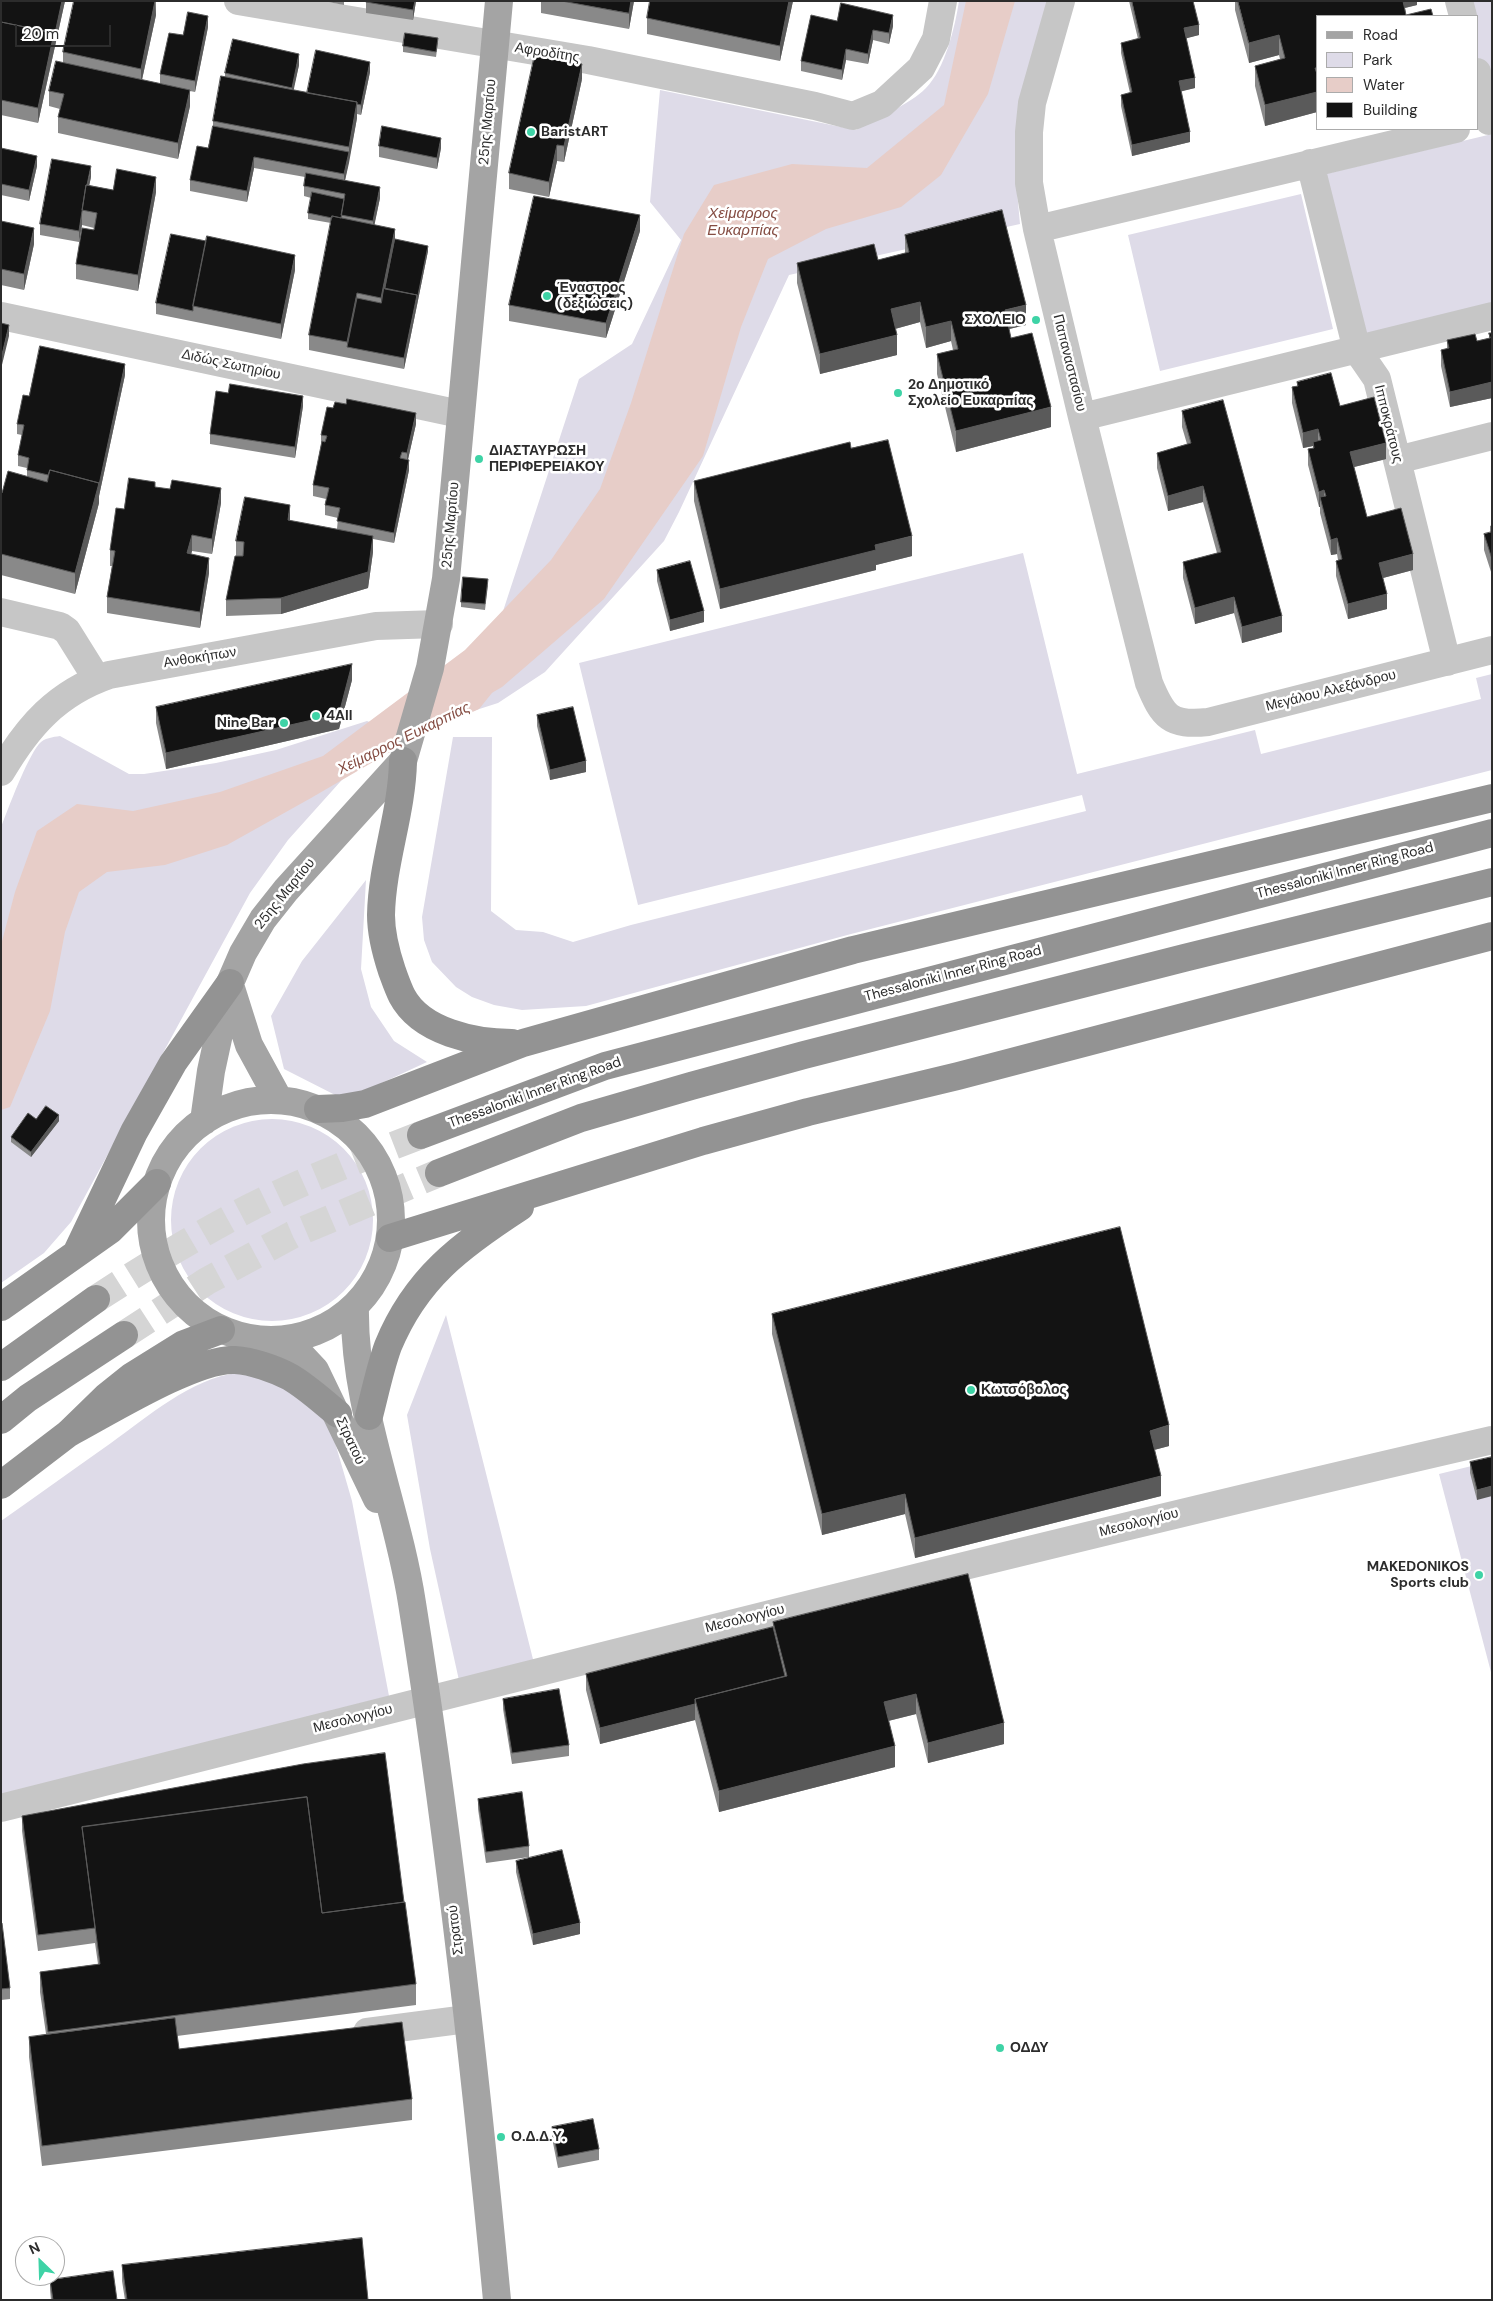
<!DOCTYPE html>
<html>
<head>
<meta charset="utf-8">
<style>
	body { margin:0 }
	#map { position:relative; width:1493px; height:2301px; overflow:hidden; background:#fff; font-family:"DM Sans",sans-serif }
	canvas { display:block }
	.frame { position:absolute; inset:0; border:2px solid #2c2c2c; pointer-events:none }
	.legend { position:absolute; left:1316px; top:15px; width:162px; height:115px; box-sizing:border-box; background:#fff; border:1px solid #ababab; margin:0; padding:6px 9px; list-style:none; font-size:15px; color:#2c2c2c }
	.legend li { display:flex; align-items:center; gap:10px; height:25px }
	.legend b { width:25px; border:1px solid #ababab }
	.north { position:absolute; left:15px; top:2236px; width:50px; height:50px; box-sizing:border-box; background:#fff; border:1px solid #ababab; border-radius:50%; rotate:336deg; font-size:14px; font-weight:700; line-height:20px; text-align:center; color:#2c2c2c }
	.north::after { content:''; display:block; margin:auto; width:18px; height:22px; background:#3ed3a6; clip-path:polygon(50% 0,100% 100%,50% 72%,0 100%) }
	.scale { position:absolute; left:15px; top:25px; width:96px; height:22px; box-sizing:border-box; border:2px solid #2c2c2c; border-top:0; padding-left:6px; font-size:15px; line-height:18px; white-space:nowrap; color:#2c2c2c; -webkit-text-stroke:4px #fff; paint-order:stroke }
</style>
</head>
<body>
<div id="map">
<canvas width="1493" height="2301"></canvas>
<div class="frame"></div>
<ul class="legend">
<li><b style="height:6px;background:#a4a4a4"></b>Road</li>
<li><b style="height:14px;background:#dedbe8"></b>Park</li>
<li><b style="height:14px;background:#e7cdc8"></b>Water</li>
<li><b style="height:14px;background:#131313"></b>Building</li>
</ul>
<div class="north">N</div>
<div class="scale">20 m</div>
</div>
<script>
const context = document.querySelector('canvas').getContext('2d');
context.lineJoin = 'round';
function paint(path, color) { context.fillStyle = color; context.fill(path, 'evenodd'); }
function stroke(path, color, width, dash) { context.strokeStyle = color; context.lineWidth = width; context.lineCap = dash ? 'butt' : 'round'; context.setLineDash(dash || []); context.stroke(path); }
function label(font, color, halo, rows, align = 'center') {
  context.font = font + ' "DM Sans",sans-serif'; context.lineWidth = 5; context.setLineDash([]); context.textBaseline = 'middle'; context.strokeStyle = halo; context.fillStyle = color; for (const [text, x, y, turn = 0] of rows) {
    context.save(); context.translate(x, y); context.rotate((+turn || 0) * Math.PI / 180); context.textAlign = isNaN(turn) ? turn : align; if (halo) context.strokeText(text, 0, 0); context.fillText(text, 0, 0); context.restore();
  }
}
paint(new Path2D(`
	M959,1H1049L1015,169L1020,224L789,275L679,512L664,541L545,672L498,703L470,712L579,379L632,344L681,240L650,202L660,90L856,130C877,118 909,105 926,88C945,69 955,27 959,1Z
	M1459,1H1492V120L1477,72V16H1463Z
	M1492,134V308L1368,340L1325,174Z
	M1301,194L1333,329L1160,371L1128,235Z
	M1023,553L1077,774L1255,730L1261,754L1481,699L1476,678L1492,674V770L851,934L586,1006L522,1010L494,1005L472,997L456,987L432,962L424,940L422,917L453,737H492L491,911L516,930L543,932L573,942L631,925L1086,811L1082,795L638,905L579,663Z
	M367,721L372,723L349,772L288,840L250,893L71,1222L44,1253L1,1283V827C9,807 26,760 39,744C44,738 53,737 60,736L129,774H144L216,763L276,750Z
	M366,880L361,969L371,1007L394,1041L427,1062L345,1100L284,1069L271,1016L302,961Z
	M171 1220a101 101 0 1 1 202 0a101 101 0 1 1-202 0Z
	M446,1315L538,1679L460,1685L430,1549L407,1415Z
	M237,1373L279,1382L315,1406L332,1432L352,1501L389,1696L1,1795V1521C38,1495 74,1469 111,1443C149,1416 190,1379 237,1373Z
	M1492,1461V1676L1439,1474Z`), '#dedbe8');
paint(new Path2D(`
	M966,1H1015L988,94L941,175L901,207L826,229L768,259L741,327L703,456L604,599L502,687L311,798L227,845L165,865L107,872L79,892L65,932L50,1011L10,1107L1,1110V945L15,892L37,831L77,804L133,811L220,792L323,756L465,650L551,560L600,489L631,403L684,234L714,185L792,164L867,168L944,105Z`), '#e7cdc8');
stroke(new Path2D(`
	M438,722L476,705L488,690`), '#e7cdc8', 10);
stroke(new Path2D(`
	M96,1299C147,1266 199,1234 253,1206C307,1179 364,1157 421,1135
	M124,1335L207,1281L292,1235L439,1173`), '#d5d5d5', 28, [28, 14]);
stroke(new Path2D(`
	M238,1L588,60L815,106L853,116L882,104L921,68L936,39L943,1
	M1061,1L1032,103L1029,132V183L1037,229L1082,417L1149,683C1163,717 1170,726 1208,722L1492,650
	M1459,1L1463,16
	M1477,72L1489,121
	M1310,163L1357,350L1377,379L1447,662
	M1037,229L1456,129
	M1,316L460,414
	M1082,417L1492,316
	M1397,460L1492,436
	M1,612L60,626L67,631L97,679
	M1,772C28,726 57,693 109,675L376,626L439,624
	M1,1808C497,1683 993,1555 1492,1440
	M367,2032L467,2019`), '#c6c6c6', 28);
stroke(new Path2D(`
	M230,985L249,1045L279,1100
	M151 1220a120 120 0 1 1 240 0a120 120 0 1 1-240 0Z
	M204,1121L211,1071L230,983L243,953L263,919L286,890L403,761L430,668L446,579L499,1
	M355,1307C353,1407 397,1505 412,1603C449,1834 475,2067 497,2300
	M271,1340L300,1354L315,1370L377,1499`), '#a4a4a4', 28);
stroke(new Path2D(`
	M403,761C402,813 382,863 381,915C381,934 386,953 392,971C395,979 398,988 402,996C421,1032 475,1043 512,1043
	M318,1109L342,1108L365,1104L523,1043L853,950L1492,798
	M421,1135L605,1066L1492,833
	M439,1173L581,1118L691,1086L804,1055L1184,958L1492,882
	M390,1238L703,1141L808,1112L958,1076L1492,936
	M76,1254L134,1132L173,1063L230,983
	M1,1307L110,1230L157,1183
	M1,1367L96,1299
	M369,1416C375,1393 380,1368 388,1346C416,1278 460,1246 520,1207
	M1,1420L28,1398L124,1335
	M69,1433C107,1413 195,1358 235,1360C252,1361 275,1369 290,1377C307,1387 322,1401 338,1414
	M1,1485L69,1433L106,1397L131,1377L184,1344L221,1330`), '#939393', 28);
paint(new Path2D(`
	M1,1H65L38,123L1,115Z
	M156,1V15L142,80L160,84V74L183,35L208,27L195,92L190,91V106L178,159L58,133V117L60,109L49,106V91L63,63V52Z
	M323,1H344V5Z
	M366,1H416L413,20L366,13Z
	M541,1H634L629,29L541,13Z
	M650,1H793L780,61L647,34V18Z
	M1129,1H1193L1199,35L1186,38L1195,88L1181,91L1190,142L1132,156L1121,106V95L1130,93L1121,53V43L1138,39Z
	M1235,1H1417V5L1405,8L1406,15L1433,16H1317V112L1265,126L1255,86V66L1280,59L1279,55L1249,63L1235,10Z
	M837,21L893,26L889,44L873,40L868,64L846,60L842,80L801,71V61Z
	M438,43L436,57L403,52V46Z
	M299,65L293,90L307,93L370,72L361,115L357,114V118L345,180L380,198L374,225L395,239L428,251L404,369L309,350V335L331,223L308,219V213L311,198L304,196V186L305,177L254,168L247,202L190,191V180L208,148L213,126V121L225,77V73Z
	M582,79L564,162L557,161L549,197L509,189V173Z
	M379,146L441,148L437,169L379,157Z
	M1,148L37,166L29,201L1,195Z
	M91,177L89,185L113,190L156,192L138,291L76,279V264L94,228L82,225L79,242L40,235V224Z
	M1,221L34,244L24,290L1,285Z
	M640,231L606,338L509,321V305Z
	M905,235L1026,325L1009,329L1011,338L1051,427L956,452L937,374V354L953,350L951,341L926,348L920,322L895,329L897,355L820,374L797,283V263L878,260L905,253Z
	M295,270L281,339L156,314V303Z
	M1489,333H1492V398L1450,407L1441,366V350L1447,349V340L1477,341L1489,338Z
	M125,375L99,496V503L75,594L1,575V493H2L27,476V468L18,466V455L22,435L17,434V424L29,396Z
	M1297,382L1340,406L1386,459L1354,467L1367,517L1413,570L1383,578L1387,609L1348,619L1336,576V561L1338,560L1337,554L1331,555L1320,513V507H1319L1308,465V449L1313,448V446L1303,448L1292,403V387L1297,386Z
	M303,406L295,458L210,444V434Z
	M1182,411L1282,632L1242,643L1234,613L1195,624L1183,578V562L1217,553L1203,502L1168,511L1157,468V453L1187,444L1182,427Z
	M416,424L408,459L409,470L394,543L373,539V552L368,588L281,614L226,616V600L236,556V541L290,521L337,529L338,518L325,515V505L326,499L313,496V485L321,445V435Z
	M851,448L912,556L876,565V570L720,609L694,501V481Z
	M155,487L221,503L212,554L192,551L191,554L209,573L200,628L107,613V597L112,566H110V550L124,509Z
	M1492,525V575L1484,550V534L1490,533V526Z
	M657,570L704,622L670,631L657,581Z
	M488,585L485,610L461,607V602Z
	M352,680L339,729L166,769L156,723V707Z
	M537,715L586,772L550,780L537,726Z
	M36,1119L59,1121L31,1157L11,1142V1137Z
	M772,1314L1169,1446L1154,1450L1161,1496L915,1558L905,1514L822,1535L772,1334Z
	M1492,1457L1477,1500L1470,1473V1462Z
	M968,1574L1004,1744L928,1763L916,1714L888,1721L895,1767L719,1812L695,1720L600,1744L586,1690V1674L773,1627V1622Z
	M503,1699L569,1745V1756L512,1764L503,1709Z
	M478,1799L529,1846V1857L486,1863L478,1809Z
	M22,1816L404,1902L416,1984V2005L177,2036L179,2049L412,2099V2120L42,2166L29,2057V2037L46,2034L40,1992V1972L98,1964L95,1943L38,1951L22,1831Z
	M516,1861L580,1934L533,1945L516,1872Z
	M1,1923L10,1988V1999L1,2000Z
	M552,2127L599,2149V2160L558,2168L552,2138Z
	M122,2265L368,2300H125L122,2281Z
	M50,2280L117,2300H118H51L50,2290Z`), '#898989');
paint(new Path2D(`
	M62,1H65L38,123V108L54,33Z
	M155,1L156,15L141,84V69Z
	M415,1H416L413,20V10Z
	M631,1H634L629,29V13Z
	M789,1H793L780,61V46Z
	M1400,1H1417V5L1400,9Z
	M893,15V26L889,44V33Z
	M208,16V27L195,92V81Z
	M1199,25V35L1184,39V28Z
	M873,30V40L868,64V54Z
	M1279,35V55L1249,63V43Z
	M846,49V60L842,80V70Z
	M299,54V65L292,98V88Z
	M370,62V72L361,115V105Z
	M582,64V79L564,162V146Z
	M1195,78V88L1179,92V81Z
	M190,90V106L178,159V143Z
	M1317,92V112L1265,126V105Z
	M357,102V118L349,163V147Z
	M1190,132V142L1132,156V145Z
	M441,138V148L437,169V158Z
	M557,145V161L549,197V182Z
	M349,152V163L344,185V174Z
	M37,156V166L29,201V190Z
	M254,157V168L247,202V191Z
	M91,166V177L84,211L83,210Z
	M156,177V192L138,291V275Z
	M380,187V198L373,232V221Z
	M82,215V225L79,242V231Z
	M640,215V231L606,338V323Z
	M34,228V244L24,290V274Z
	M395,229V245L381,313V298Z
	M428,246V251L404,369V358Z
	M295,255V270L281,339V324Z
	M357,293V308L347,347V342Z
	M920,302V322L891,330V309Z
	M1026,305V325L1005,330V310Z
	M951,321V341L926,348V327Z
	M9,325V336L1,369V359Z
	M897,335V355L820,374V354Z
	M125,364V375L99,496V503L75,594V573Z
	M1492,382V398L1450,407V392Z
	M303,396V406L295,458V447Z
	M1051,407V427L956,452V431Z
	M416,413V424L407,464V453Z
	M1318,429V445L1313,442V446L1303,448V433Z
	M1386,443V459L1350,468V452Z
	M409,460V470L394,543V533Z
	M1203,486V502L1168,511V496Z
	M221,488V503L212,554V539Z
	M1324,490V506L1320,497V507H1319V492Z
	M290,505V521L288,520Z
	M192,535V551L187,569V553Z
	M373,536V552L368,588L281,614V598Z
	M912,536V556L876,565V570L720,609V589L875,545Z
	M1337,538V554L1331,555V540Z
	M1413,554V570L1379,579V563Z
	M209,558V573L200,628V612Z
	M1387,594V609L1348,619V604Z
	M1234,597V613L1195,624V608Z
	M704,611V622L670,631V620Z
	M1282,616V632L1242,643V627Z
	M352,664V680L339,729L166,769V753Z
	M586,761V772L550,780V770Z
	M59,1115V1121L31,1157V1152Z
	M1169,1425V1446L1150,1451V1431Z
	M1161,1476V1496L915,1558V1538Z
	M1492,1486V1496L1477,1500V1490Z
	M905,1494V1514L822,1535V1514Z
	M916,1694V1714L884,1722V1702Z
	M695,1704V1720L600,1744V1728Z
	M1004,1723V1744L928,1763V1743Z
	M895,1746V1767L719,1812V1791Z
	M580,1923V1934L533,1945V1934Z`), '#5a5a5a');
const building = new Path2D(`
	M1,1H62L54,38V33L1,22Z
	M74,1H155L141,69L63,52Z
	M366,1H415L413,10L366,2Z
	M562,1H631L629,13Z
	M650,1H789L780,46L647,18Z
	M1132,1H1193L1199,25L1184,28L1195,78L1179,81L1190,132L1132,145L1121,95L1132,92L1121,43L1140,38Z
	M1238,1H1403L1406,15L1431,9L1433,16H1317V68H1315L1317,74V92L1265,105L1255,66L1285,58L1279,35L1249,43Z
	M841,3L893,15L889,33L873,30L868,54L846,49L842,70L801,61L811,15L837,21Z
	M188,12L208,16L195,81L160,74L169,33L183,35Z
	M1,22L54,33L38,108L1,100Z
	M405,33L438,38L436,52L403,46Z
	M233,39L299,54L292,88L225,73Z
	M316,50L370,62L361,105L357,104V102L307,93Z
	M535,54L582,64L564,146L557,145L549,182L509,173Z
	M56,61L190,90L178,143L58,117L64,94L49,91Z
	M221,76L357,102L349,147L213,121Z
	M213,126L349,152L344,174L254,157L247,191L190,180L197,146L208,148Z
	M382,126L441,138L437,158L379,146Z
	M1,148L37,156L29,190L1,184Z
	M52,159L91,166L87,185H86L79,231L40,224Z
	M117,169L156,177L138,275L76,264L82,228L94,230L97,213L82,210L86,185L113,190Z
	M306,173L380,187L373,221L341,215L345,194L304,186Z
	M312,192L344,199L341,218L332,216V218L308,213Z
	M534,196L640,215L606,323L509,305Z
	M1002,210L1026,305L1005,310L1011,338L1032,333L1051,407L956,431L937,354L958,349L951,321L926,327L920,302L891,309L897,335L820,354L797,263L874,244L878,260L909,252L905,235Z
	M332,216L395,229L381,298L357,293L347,342L309,335Z
	M1,221L34,228L24,274L1,269Z
	M171,234L206,241L193,306V311L156,303Z
	M207,236L295,255L281,324L193,306Z
	M395,239L428,246L417,300V295L385,289Z
	M384,288L417,295L404,358L347,347L357,298L381,303Z
	M1,323L9,325L1,359Z
	M1489,333H1492V382L1450,392L1441,350L1449,348L1447,340L1475,334L1477,341L1490,338Z
	M40,346L125,364L99,485V483L50,470L48,475L27,470L29,458L18,455L24,425L17,424L23,395L29,396Z
	M1331,373L1340,406L1374,397L1386,443L1350,452L1367,517L1401,508L1413,554L1379,563L1387,594L1348,604L1336,561L1342,559L1337,538L1331,540L1320,497L1326,496L1324,490L1319,492L1308,449L1314,448L1313,442L1321,440L1318,429L1303,433L1292,387L1298,386L1297,382Z
	M230,384L303,396L295,447L210,434L216,391L228,393Z
	M347,399L416,413L407,453L402,452L400,458L409,460L394,533L337,521L340,508L325,505L329,488L313,485L322,441L325,442L327,436L321,435L327,407L333,408L335,402L346,404Z
	M1223,400L1282,616L1242,627L1234,597L1195,608L1183,562L1221,552L1203,486L1168,496L1157,453L1191,443L1182,411Z
	M888,440L912,536L875,545L876,550L720,589L694,481L850,442L851,448Z
	M50,470L99,483L75,573L1,554V493H2L8,471L47,482Z
	M129,478L155,482V487L170,489L172,480L221,488L212,539L192,535L187,553L209,558L200,612L107,597L115,551L110,550L116,508L124,509Z
	M245,497L290,505L288,520L373,536L368,572L281,598L226,600L235,556H243L244,542L236,541Z
	M1492,532V559L1484,534Z
	M690,561L704,611L670,620L657,570Z
	M463,577L488,579L485,604L461,602Z
	M352,664L339,714L166,753L156,707Z
	M573,707L586,761L550,770L537,715Z
	M46,1106L59,1115L31,1152L11,1137L28,1113L36,1119Z
	M1120,1227L1169,1425L1150,1431L1161,1476L915,1538L905,1494L822,1514L772,1314Z
	M1492,1457V1486L1477,1490L1470,1462Z
	M968,1574L1004,1723L928,1743L916,1694L884,1702L895,1746L719,1791L695,1699L787,1676L773,1622Z
	M773,1627L785,1676L695,1699V1704L600,1728L586,1674Z
	M559,1689L569,1745L512,1753L503,1699Z
	M385,1753L404,1902L322,1913L307,1797L82,1827L95,1928L38,1935L22,1816L303,1764Z
	M522,1792L529,1846L486,1852L478,1799Z
	M307,1797L322,1913L405,1902L416,1984L48,2032L40,1972L100,1964L82,1827Z
	M562,1850L580,1923L533,1934L516,1861Z
	M1,1923H2L10,1988L1,1989Z
	M175,2018L179,2049L402,2022L412,2099L42,2146L29,2037Z
	M593,2119L599,2149L558,2157L552,2127Z
	M362,2238L368,2300H127L122,2265Z
	M113,2271L117,2300H53L50,2280Z`);
paint(building, '#131313');
stroke(building, '#5a5a5a', 1);
for (const [x, y, r, color] of [
	[531,132,5,"#3ed3a6"],
	[547,296,5,"#3ed3a6"],
	[1036,320,5,"#3ed3a6"],
	[898,393,5,"#3ed3a6"],
	[479,459,5,"#3ed3a6"],
	[316,716,5,"#3ed3a6"],
	[284,723,5,"#3ed3a6"],
	[971,1390,5,"#3ed3a6"],
	[1479,1575,5,"#3ed3a6"],
	[1000,2048,5,"#3ed3a6"],
	[501,2137,5,"#3ed3a6"]
]) { const dot = new Path2D(); dot.arc(x, y, r, 0, 2 * Math.PI); context.fillStyle = color; context.fill(dot); stroke(dot, '#fff', 2); }
label('14px', '#2c2c2c', '#fff', [
	["Αφροδίτης",547,53,9],
	["25ης Μαρτίου",488,122,-85],
	["Παπαναστασίου",1069,363,76],
	["Διδώς Σωτηρίου",231,365,12],
	["Ιπποκράτους",1388,424,76],
	["25ης Μαρτίου",451,525,-85],
	["Ανθοκήπων",200,658,-9],
	["Μεγάλου Αλεξάνδρου",1331,691,-14],
	["Thessaloniki Inner Ring Road",1345,871,-15],
	["25ης Μαρτίου",285,894,-51],
	["Thessaloniki Inner Ring Road",953,974,-15],
	["Thessaloniki Inner Ring Road",535,1093,-20],
	["Στρατού",350,1441,65],
	["Μεσολογγίου",1139,1523,-14],
	["Μεσολογγίου",745,1619,-14],
	["Μεσολογγίου",353,1719,-14],
	["Στρατού",456,1930,-97]
]);
label('bold 14px', '#2c2c2c', '#fff', [
	["BaristART",541,132],
	["Έναστρος",557,288],
	["(δεξιώσεις)",557,304],
	["ΣΧΟΛΕΙΟ",1026,320,"right"],
	["2ο Δημοτικό",908,385],
	["Σχολείο Ευκαρπίας",908,401],
	["ΔΙΑΣΤΑΥΡΩΣΗ",489,451],
	["ΠΕΡΙΦΕΡΕΙΑΚΟΥ",489,467],
	["4All",326,716],
	["Nine Bar",274,723,"right"],
	["Κωτσόβολος",981,1390],
	["MAKEDONIKOS",1469,1567,"right"],
	["Sports club",1469,1583,"right"],
	["ΟΔΔΥ",1010,2048],
	["Ο.Δ.Δ.Υ.",511,2137]
], 'left');
label('italic 15px', '#854d43', '#fff', [
	["Χείμαρρος",743,214],
	["Ευκαρπίας",743,231],
	["Χείμαρρος Ευκαρπίας",404,739,-26]
]);
</script>
</body>
</html>
